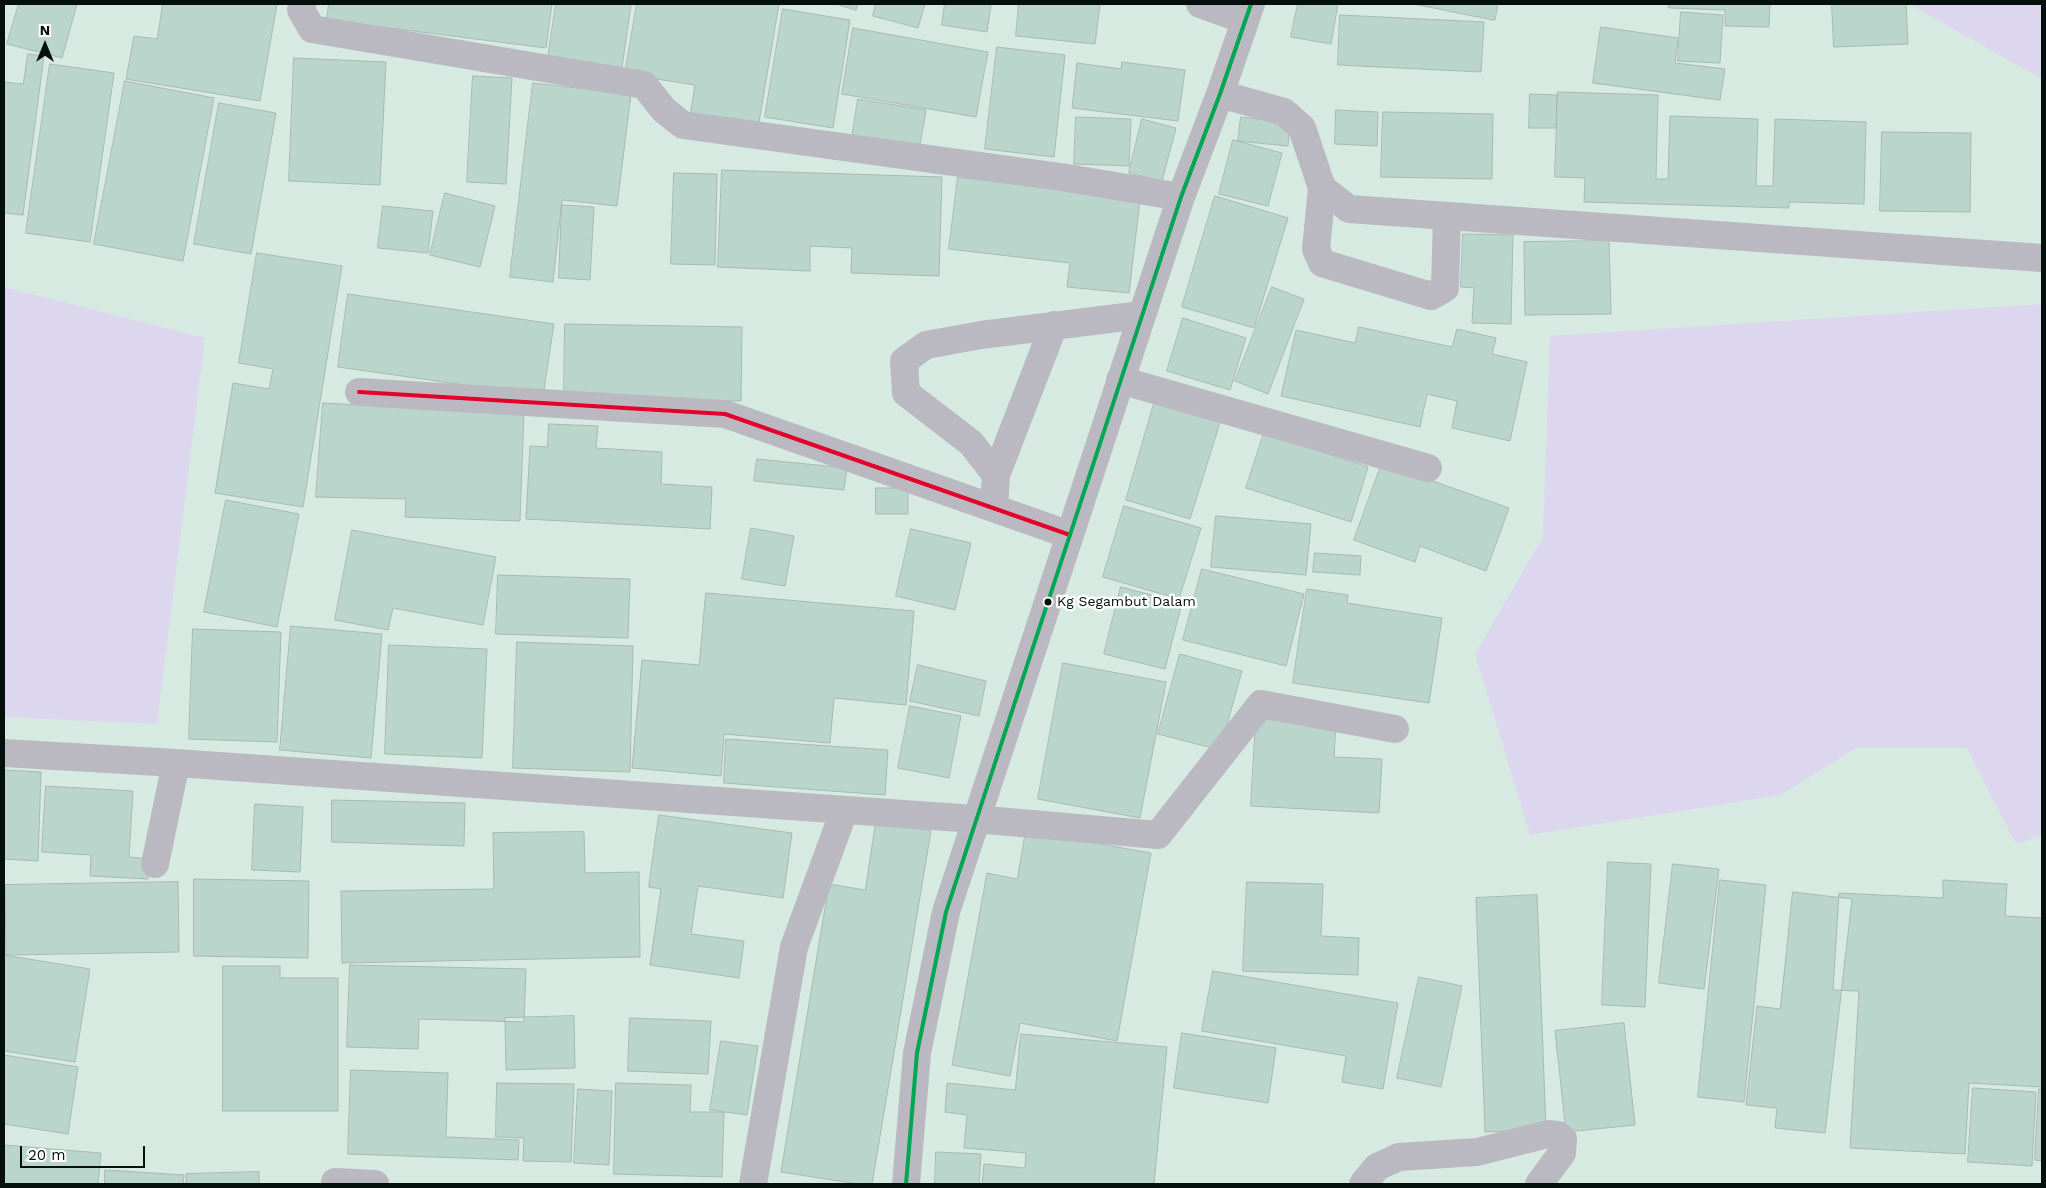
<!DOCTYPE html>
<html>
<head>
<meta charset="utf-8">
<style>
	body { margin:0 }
	#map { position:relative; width:2046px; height:1188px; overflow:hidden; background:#d6eae2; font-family:"Work Sans",sans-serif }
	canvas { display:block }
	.frame { position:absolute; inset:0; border:5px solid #05100c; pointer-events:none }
	.north { position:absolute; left:20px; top:20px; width:50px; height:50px; -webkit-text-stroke:4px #fff; paint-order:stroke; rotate:0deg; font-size:14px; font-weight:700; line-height:20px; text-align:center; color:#05100c }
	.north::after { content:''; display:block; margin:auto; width:18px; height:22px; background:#05100c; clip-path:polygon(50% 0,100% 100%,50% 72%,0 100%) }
	.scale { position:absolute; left:20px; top:1146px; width:125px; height:22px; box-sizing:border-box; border:2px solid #05100c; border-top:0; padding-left:6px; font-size:15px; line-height:18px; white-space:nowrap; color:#05100c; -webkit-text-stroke:4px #fff; paint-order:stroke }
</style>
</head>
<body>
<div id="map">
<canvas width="2046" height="1188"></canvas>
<div class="frame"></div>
<div class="north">N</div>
<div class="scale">20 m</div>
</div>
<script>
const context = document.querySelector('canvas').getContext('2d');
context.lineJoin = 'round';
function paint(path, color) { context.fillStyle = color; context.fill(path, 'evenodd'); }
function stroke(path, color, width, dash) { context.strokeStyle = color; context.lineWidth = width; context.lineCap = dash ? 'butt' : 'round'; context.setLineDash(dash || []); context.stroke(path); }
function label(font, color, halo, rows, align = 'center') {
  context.font = font + ' "Work Sans",sans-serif'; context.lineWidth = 5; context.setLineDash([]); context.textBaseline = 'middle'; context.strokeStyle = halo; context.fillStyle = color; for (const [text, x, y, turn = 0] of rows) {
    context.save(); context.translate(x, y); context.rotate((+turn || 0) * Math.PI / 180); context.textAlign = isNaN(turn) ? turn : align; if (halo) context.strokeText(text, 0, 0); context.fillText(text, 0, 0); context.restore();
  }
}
paint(new Path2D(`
	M1909,4H2042V79Z
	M4,287L205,338L157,724L4,717Z
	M2042,304V835L2016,844L1967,748H1856L1781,795L1530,835L1475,654L1543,537L1550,336Z`), '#dcd7ee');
const building = new Path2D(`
	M19,4H77L62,58L7,44Z
	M163,4H277L260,101L126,79L134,36L157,39Z
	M329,4H552L546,48L327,20Z
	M556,4H631L621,74L547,64Z
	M637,4H779L758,128L690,117L695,85L625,74Z
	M837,4H858L856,10Z
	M876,4H925L918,28L873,16Z
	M945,4H991L987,32L942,25Z
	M1019,4H1100L1095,44L1016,36Z
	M1298,4H1338L1331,44L1291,37Z
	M1414,4H1498L1495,20Z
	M1669,4H1770L1769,27L1725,26V10L1669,8Z
	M1832,4H1906L1908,44L1834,47Z
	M783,9L850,20L833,128L765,117Z
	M1681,12L1723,15L1720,63L1678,61Z
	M1340,15L1484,22L1481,72L1338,65Z
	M1601,27L1678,38L1675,63L1725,69L1720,100L1593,83Z
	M853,28L988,52L976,117L842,94Z
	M997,47L1065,55L1054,157L985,149Z
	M28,54L44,56L23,215L4,213V82L23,84Z
	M294,58L386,62L380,185L289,181Z
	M1122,62L1185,70L1178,121L1072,108L1077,63L1121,69Z
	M50,64L114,73L90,242L26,233Z
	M473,76L512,78L506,184L467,182Z
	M125,81L214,98L183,261L94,244Z
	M533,83L631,94L617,206L562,200L553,282L510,277Z
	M1558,92L1658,95L1656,179H1668L1670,116L1758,119L1756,186H1773L1775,119L1866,122L1864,204L1789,202V208L1584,202L1585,178L1555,177Z
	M1530,94L1557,95L1556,128H1529Z
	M858,99L926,110L918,156L851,144Z
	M219,103L276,113L251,254L194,244Z
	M1336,110L1378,112L1377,146L1335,144Z
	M1383,112L1493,114L1492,179L1381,177Z
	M1076,117L1131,119L1129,166L1074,164Z
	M1241,117L1290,123L1288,146L1238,141Z
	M1142,119L1176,128L1162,181L1129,173Z
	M1882,132L1971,133L1970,212L1880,211Z
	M1233,140L1282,153L1268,206L1219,194Z
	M722,170L942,177L939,276L851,273L852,248L810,246V271L718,267Z
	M674,173L717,174L715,265L671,264Z
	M958,177L1140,200L1129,293L1067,287L1070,263L949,249Z
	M445,193L495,206L480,267L430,255Z
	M1215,196L1288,218L1254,328L1182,307Z
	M562,205L594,207L590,280L559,278Z
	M383,206L433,211L428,253L378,248Z
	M1463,234L1513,235L1511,324L1472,323L1474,288L1461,287Z
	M1609,241L1611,314L1525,315L1524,242Z
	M257,253L342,266L303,507L215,493L233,383L269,389L273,369L239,363Z
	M1272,287L1304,299L1268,394L1235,381Z
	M348,294L554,324L543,396L338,367Z
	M1183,318L1246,338L1230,390L1167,371Z
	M565,324L742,327L741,401L564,399Z
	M1359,327L1452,347L1457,329L1496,338L1492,354L1527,362L1510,441L1452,428L1457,401L1427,394L1420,427L1281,396L1296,330L1355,343Z
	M1156,397L1222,416L1190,519L1126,500Z
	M323,403L459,410H524L520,521L405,517L406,499L316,497Z
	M549,424L598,426L596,448L662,452L661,484L712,487L710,529L526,519L530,446L547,447Z
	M1264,433L1368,467L1351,522L1246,488Z
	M757,459L847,468L844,490L754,481Z
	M1382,463L1509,508L1486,571L1420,546L1415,562L1354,540Z
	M876,488H908V514H876Z
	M226,500L299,514L277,627L204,612Z
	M1124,506L1201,528L1179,599L1103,577Z
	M1216,516L1311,524L1306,575L1211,567Z
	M751,528L794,536L785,586L742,579Z
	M911,529L971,543L955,610L896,596Z
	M352,530L496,557L483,625L393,608L388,630L335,620Z
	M1315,553L1361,556L1360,575L1313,572Z
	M1202,569L1304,594L1286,666L1183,640Z
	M498,575L630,579L628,638L496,634Z
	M1121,587L1182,603L1165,669L1104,654Z
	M1307,589L1348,595L1347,603L1442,618L1429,703L1293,683Z
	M706,593L914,611L906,705L834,698L830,743L724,734L721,776L632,768L642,660L699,665Z
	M291,626L382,634L371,758L280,750Z
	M193,629L281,632L277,742L189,739Z
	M517,642L633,646L630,772L513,768Z
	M389,645L487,649L482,758L385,754Z
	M1180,654L1242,671L1220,750L1158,734Z
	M1063,663L1166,682L1140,818L1038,799Z
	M918,665L986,681L979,716L910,701Z
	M910,706L961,716L949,778L898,768Z
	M1256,719L1336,723L1334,757L1382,759L1379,813L1251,806Z
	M726,739L888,750L885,795L724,783Z
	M4,770L41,772L38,861L4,859Z
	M46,786L133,791L129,857L150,859L148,879L90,876L91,855L42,852Z
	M332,800L465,803L464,846L332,842Z
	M255,804L303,807L300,872L252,870Z
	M659,815L792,833L783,898L698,886L691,934L744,941L739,978L650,965L661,889L649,887Z
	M876,822L931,831L872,1184H858L781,1172L829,884L865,890Z
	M1026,831L1151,853L1117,1041L1020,1023L1010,1076L952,1065L987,873L1017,879Z
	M584,832L585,873L639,872L640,957L342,963L341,891L494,889L493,833Z
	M1608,862L1651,864L1645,1007L1602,1005Z
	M1673,864L1719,869L1704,989L1659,983Z
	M194,879L309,881L308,958L194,956Z
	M1720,880L1766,885L1744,1102L1698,1097Z
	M1943,880L2007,884L2005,916L2042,918V1087L1969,1083L1965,1154L1850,1148L1859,991L1833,990L1839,893L1943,898Z
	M178,882L179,952L6,955L5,885Z
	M1247,882L1323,884L1321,936L1359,938L1358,975L1243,971Z
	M1793,892L1852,899L1825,1133L1775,1128L1777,1108L1746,1105L1757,1006L1780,1009Z
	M1537,895L1546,1129L1485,1132L1476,898Z
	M4,955L90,969L75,1062L4,1051Z
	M350,965L526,969L524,1022L419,1019L418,1049L347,1047Z
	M223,966H280V978H338V1111H223Z
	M1213,971L1398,1003L1383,1089L1342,1082L1346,1056L1202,1031Z
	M1419,977L1462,986L1441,1087L1397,1078Z
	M574,1016L575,1068L506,1070L505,1018Z
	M630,1018L711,1021L708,1074L628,1071Z
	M1624,1023L1635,1125L1566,1132L1555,1031Z
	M1182,1033L1276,1048L1268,1103L1174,1088Z
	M1021,1034L1167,1047L1154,1184H982L984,1164L1025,1168L1026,1153L964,1148L967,1115L945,1112L947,1083L1015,1090Z
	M721,1041L758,1046L747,1115L710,1110Z
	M4,1055L78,1067L68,1134L4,1124Z
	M351,1070L448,1073L446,1137L519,1140L518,1160L348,1154Z
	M497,1083L574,1084L571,1162L523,1161L524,1138L496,1137Z
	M616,1083L691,1085L690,1112H724L722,1177L614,1174Z
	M1973,1088L2036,1092L2032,1166L1968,1162Z
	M578,1089L612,1091L609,1165L574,1163Z
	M2039,1089H2042V1161L2035,1160Z
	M4,1145L101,1153L98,1184H4Z
	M936,1152L981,1154L979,1184H935Z
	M105,1170L184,1175L183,1184H105Z
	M259,1172V1184H186V1174Z`);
paint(building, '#bad6cc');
stroke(building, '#a9b8b2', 1);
stroke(new Path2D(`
	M302,4L301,10L312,29L644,85L664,110L683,125L1061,177L1181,197
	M1200,4L1245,20
	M1220,94L1284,112L1302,128L1322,188L1349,209L2042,258
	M1322,188L1316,249L1322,263L1431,296L1445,288L1447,216
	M1120,380L1428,468
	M359,392L725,414L1070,535
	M996,475L1054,325
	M994,508L996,475L971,443L906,393L904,361L926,345L981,335L1141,315
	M4,753L176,763L975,819L1158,835L1261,704L1395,729
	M155,864L176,763
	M335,1182L375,1184
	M753,1184L794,947L844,811
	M906,1184L917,1053L946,912L1181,197L1220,94L1251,4
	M1363,1184L1377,1167L1399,1157L1477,1152L1548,1134L1558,1135L1563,1139L1562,1153L1539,1184`), '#bab9c1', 28);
stroke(new Path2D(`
	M359,392L725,414L1070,535`), '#e4002b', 4);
stroke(new Path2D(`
	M906,1184L917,1053L946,912L1181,197L1220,94L1251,4`), '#00a651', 4);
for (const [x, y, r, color] of [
	[1048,602,4.5,"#05100c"]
]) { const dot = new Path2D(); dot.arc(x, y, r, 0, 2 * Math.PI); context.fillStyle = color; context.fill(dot); stroke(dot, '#fff', 2); }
label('14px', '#05100c', '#fff', [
	["Kg Segambut Dalam",1057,602]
], 'left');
</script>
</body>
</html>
